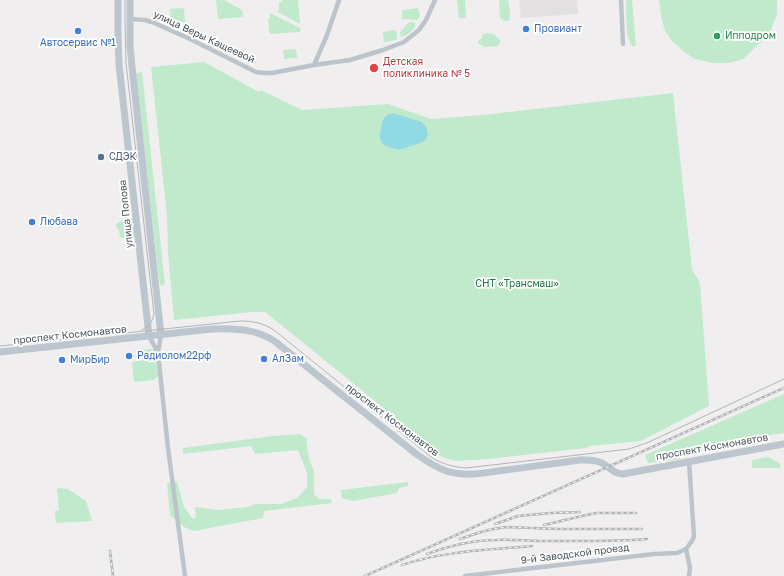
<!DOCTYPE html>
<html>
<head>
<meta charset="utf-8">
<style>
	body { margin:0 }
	canvas { display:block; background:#f1eeef }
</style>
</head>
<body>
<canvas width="784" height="576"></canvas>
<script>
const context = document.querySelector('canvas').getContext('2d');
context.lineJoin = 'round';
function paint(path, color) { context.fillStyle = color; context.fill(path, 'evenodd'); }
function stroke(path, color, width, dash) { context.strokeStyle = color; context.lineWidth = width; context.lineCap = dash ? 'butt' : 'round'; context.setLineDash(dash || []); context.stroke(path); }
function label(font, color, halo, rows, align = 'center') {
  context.font = font + ' "Golos Text",sans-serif'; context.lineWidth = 3.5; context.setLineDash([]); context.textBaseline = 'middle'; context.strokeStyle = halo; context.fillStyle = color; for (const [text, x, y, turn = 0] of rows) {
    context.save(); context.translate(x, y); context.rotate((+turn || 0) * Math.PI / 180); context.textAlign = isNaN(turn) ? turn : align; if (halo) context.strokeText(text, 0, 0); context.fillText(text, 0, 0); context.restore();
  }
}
paint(new Path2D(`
	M519,0H577L578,14L521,18Z`), '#e2e0e0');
paint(new Path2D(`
	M216,0H224L242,10L243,17L218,19Z
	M282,0H298L300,24L278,12L279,9V2H282Z
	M457,0H465L466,18H459Z
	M499,0H508C509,5 511,16 509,21H505L500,18Z
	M626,0H632L636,46H632L627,35Z
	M659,0H777V14L771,30L762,41L743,59L729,63H712L695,59L684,52L673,42L665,31L661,16Z
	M184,8L185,22L171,23L170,9Z
	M418,8L420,16L417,20L402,19V10Z
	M270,13L300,28L301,31L299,32L271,34L269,32L268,19L270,18Z
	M411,22L415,23V27C412,31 407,36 401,37C398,30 405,28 408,23Z
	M395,30L397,33V39L392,41L384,42L383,32Z
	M487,33L494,34C496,37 499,38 501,41L498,46L485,47L478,43V41L482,38V35Z
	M296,49L297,58L284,59L283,50Z
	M204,62L259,92L261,90L302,110L388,104L431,119L483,115L673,93L692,269L700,283L709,406L641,441L591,446L586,448L488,459L456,461L444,458L436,453L364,392L265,312H252L174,320L168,253L167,216L151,67Z
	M142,72L165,284L161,286L159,279L136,73Z
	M126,218H133L135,238H122L120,237L119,230L116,227V224Z
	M150,349L155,350L158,376L153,380L135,382L134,381L132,362L143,360L142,350Z
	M784,394V433L733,441L722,446L713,444L702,450L683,453L680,459L648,463L645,455Z
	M300,434L306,438L309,459L314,471V494L319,499H331L332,503L264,511L263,518L194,531L184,527L170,515L167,483L177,481L184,507L193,519L196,518L195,507L218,510L247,507L256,504H281L297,498L307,487V473L298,450L255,454L251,446L183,454V448L272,436Z
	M768,457C772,459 779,462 781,466L780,468H752V460Z
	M408,482V486L399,488L397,493L353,501L342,498L341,490Z
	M57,488L68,489L86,501L92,521L56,523L55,511L59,510Z`), '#c1eacd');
paint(new Path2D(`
	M393,113L422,122C428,128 431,138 422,142C419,144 414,145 410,146C407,147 405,149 402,149C399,150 395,149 393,148C381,146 378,140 381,128C383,119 383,116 393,113Z`), '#92dae3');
stroke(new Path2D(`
	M621,0L623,44
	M130,19L145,20L152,22L188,38L256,72L264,73H272L314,65L350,60L383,50L404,42L419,30L426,20L435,0
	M314,65L327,35L339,0
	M161,335L158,353L168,448L185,576
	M149,336L158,353
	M686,549L692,541L694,536L689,461
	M686,549L690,568L689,576
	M465,576L654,554L677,553L686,549`), '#bbc4ca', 4.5);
stroke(new Path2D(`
	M118,0V36L119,64L149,336
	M130,0V46L132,66L161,335
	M0,352L212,329C236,328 258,329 277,343L415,453C426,461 438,469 450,472C468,477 488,472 506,470C530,467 555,463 580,460C587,460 595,459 602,463C611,468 612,473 623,474L784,444`), '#bcc6ce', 7);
stroke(new Path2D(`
	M125,0V19L126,63L154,314C152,322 149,327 141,330
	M0,346L240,321C253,321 263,323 274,330L431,457C442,464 453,467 466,468L629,449L649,442L784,379`), '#b1b4b8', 1);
const rail = new Path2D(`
	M495,524L518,516L551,513L580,512
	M544,525L582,516L596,513H636
	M460,539L481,532L493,529L506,527L558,529H642
	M110,551L113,576
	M427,554C449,546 473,540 496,540C511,539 525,541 539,541C575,541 611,542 647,539
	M402,565C443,551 489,550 532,546
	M365,576L784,388`);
stroke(rail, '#b1b4b8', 2.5);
stroke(rail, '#fff', 1, [3]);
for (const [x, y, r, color] of [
	[526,29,4,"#3f7fe0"],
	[78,31,4,"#3f7fe0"],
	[717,36,4,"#2e9e5b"],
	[374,68,5,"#e0444e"],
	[101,157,4,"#5c6f8a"],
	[32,222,4,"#3f7fe0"],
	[129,356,4,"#3f7fe0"],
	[264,359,4,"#3f7fe0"],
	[62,360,4,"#3f7fe0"]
]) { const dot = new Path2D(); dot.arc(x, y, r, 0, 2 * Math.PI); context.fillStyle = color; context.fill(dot); stroke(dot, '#fff', 1.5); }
label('10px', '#366cbe', '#fff', [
	["Провиант",534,29],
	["Автосервис №1",78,43,"center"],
	["Любава",40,222],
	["Радиолом22рф",137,356],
	["АлЗам",272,359],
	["МирБир",70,360]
], 'left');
label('10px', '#27864d', '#fff', [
	["Ипподром",725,36]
], 'left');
label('10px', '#48535a', '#fff', [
	["улица Веры Кащеевой",204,37,25],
	["улица Попова",126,214,-96],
	["проспект Космонавтов",70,335,-6],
	["проспект Космонавтов",392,420,37],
	["проспект Космонавтов",712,447,-10],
	["9-й Заводской проезд",575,554,-7]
]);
label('10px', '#be3a42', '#fff', [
	["Детская",383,62],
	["поликлиника № 5",383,74]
], 'left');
label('10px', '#4e5e75', '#fff', [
	["СДЭК",109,157]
], 'left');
label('10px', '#207442', '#fff', [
	["СНТ «Трансмаш»",517,284]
]);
</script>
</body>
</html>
